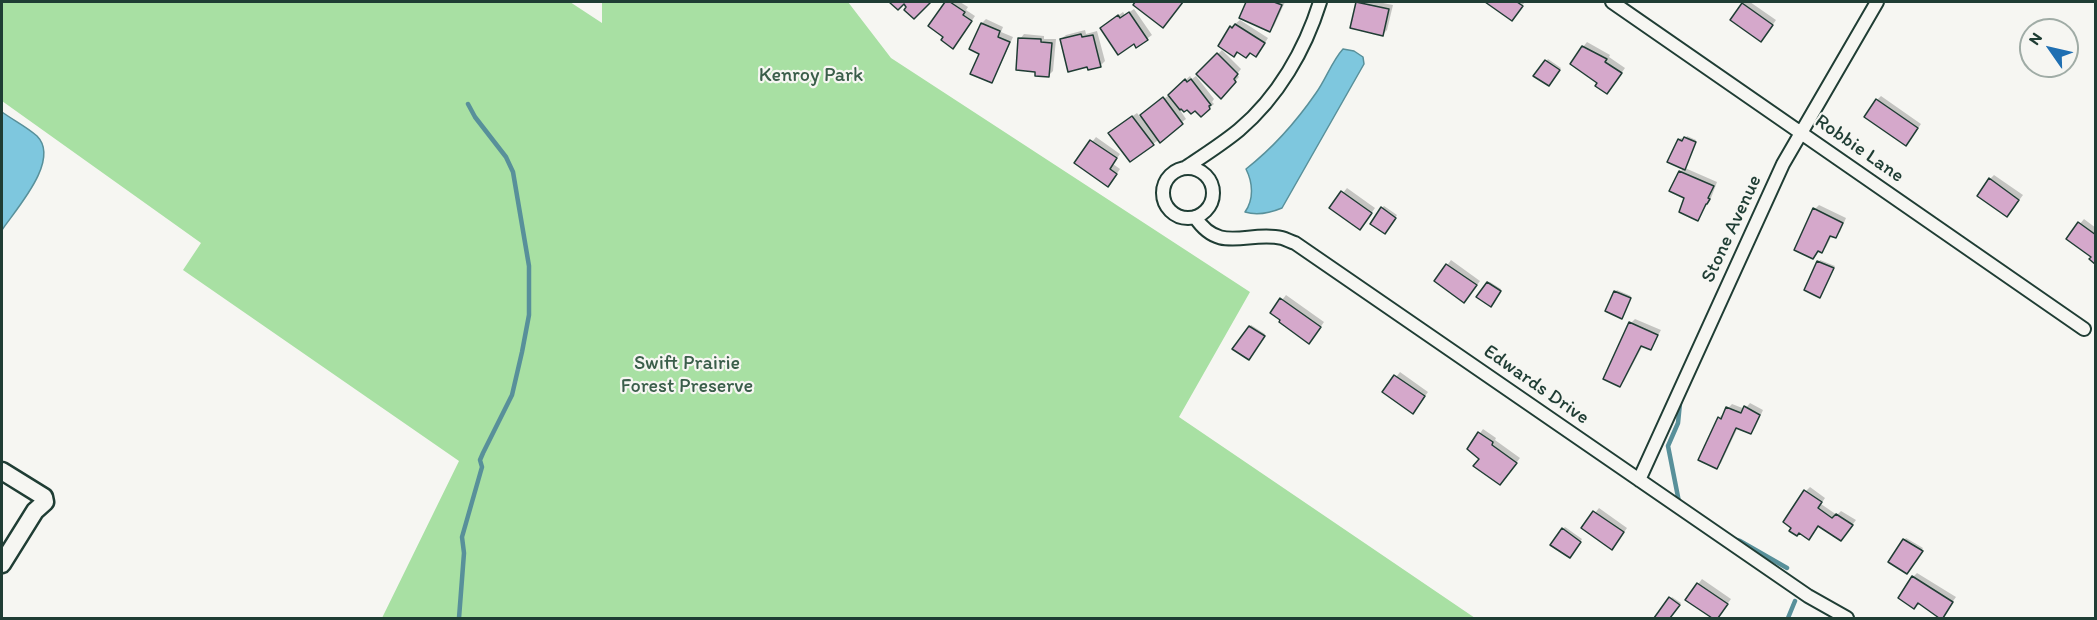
<!DOCTYPE html>
<html>
<head>
<meta charset="utf-8">
<style>
	body { margin:0 }
	#map { position:relative; width:2097px; height:620px; overflow:hidden; background:#f6f6f2; font-family:Itim,sans-serif }
	canvas { display:block }
	.frame { position:absolute; inset:0; border:3px solid #1f3d34; pointer-events:none }
	.north { position:absolute; left:2019px; top:18px; width:60px; height:60px; box-sizing:border-box; background:#f6f6f2; border:2px solid #a0aca6; border-radius:50%; rotate:304deg; font-size:16px; font-weight:700; line-height:24px; text-align:center; color:#1f3d34 }
	.north::after { content:''; display:block; margin:auto; width:21px; height:27px; background:#1f6fb2; clip-path:polygon(50% 0,100% 100%,50% 72%,0 100%) }
</style>
</head>
<body>
<div id="map">
<canvas width="2097" height="620"></canvas>
<div class="frame"></div>
<div class="north">N</div>
</div>
<script>
const context = document.querySelector('canvas').getContext('2d');
context.lineJoin = 'round';
function paint(path, color) { context.fillStyle = color; context.fill(path, 'evenodd'); }
function stroke(path, color, width, dash) { context.strokeStyle = color; context.lineWidth = width; context.lineCap = dash ? 'butt' : 'round'; context.setLineDash(dash || []); context.stroke(path); }
function label(font, color, halo, rows, align = 'center') {
  context.font = font + ' Itim,sans-serif'; context.lineWidth = 4.5; context.setLineDash([]); context.textBaseline = 'middle'; context.strokeStyle = halo; context.fillStyle = color; for (const [text, x, y, turn = 0] of rows) {
    context.save(); context.translate(x, y); context.rotate((+turn || 0) * Math.PI / 180); context.textAlign = isNaN(turn) ? turn : align; if (halo) context.strokeText(text, 0, 0); context.fillText(text, 0, 0); context.restore();
  }
}
paint(new Path2D(`
	M2,2H570L602,23V2H848L891,58L1250,292L1179,417L1475,618H382L459,461L183,270L201,243L2,101Z`), '#a8e0a3');
const water = new Path2D(`
	M1343,49L1354,51L1363,57L1364,64L1282,208C1270,213 1258,216 1245,212C1254,199 1253,183 1246,169C1274,147 1296,122 1316,93C1326,79 1332,61 1343,49Z
	M2,112C13,120 27,127 37,136C61,160 16,209 2,230Z`);
paint(water, '#7ec7de');
stroke(water, '#58909a', 1.5);
paint(new Path2D(`
	M891,2H929L914,17L904,2L898,8Z
	M947,2H960L968,7L966,10L975,16L957,43L930,26Z
	M1137,2H1182L1167,21L1135,5Z
	M1248,2H1285L1274,26L1270,31L1241,17Z
	M1357,2H1378L1393,5L1387,30L1383,34L1351,27Z
	M1486,2H1525L1511,19Z
	M1746,2H1750L1776,20L1765,36L1743,4Z
	M1134,9L1152,35L1137,46L1134,42L1106,24L1123,12L1125,15Z
	M986,19L1003,27L1001,32L1013,37L995,77L991,81L981,53L982,23Z
	M1240,20L1268,38L1260,51H1238L1234,55L1231,27Z
	M1085,30L1086,34L1097,31L1105,61L1101,65L1089,68L1061,39L1066,35Z
	M1024,34L1044,36V39H1056L1053,71L1049,75L1037,71L1020,39Z
	M1587,42L1610,55L1609,57L1625,68L1611,88L1583,47Z
	M1222,50L1241,69L1237,74L1239,77L1221,96L1198,74Z
	M1548,59L1561,68L1550,83L1535,75Z
	M1190,76L1192,79L1196,76L1214,99L1212,102L1214,104L1209,108L1196,109L1176,104L1186,119L1153,144L1114,129L1137,113L1140,117L1169,95Z
	M1881,96L1921,124L1910,140L1877,100Z
	M1687,136L1696,140L1685,168L1717,182L1711,198L1698,219L1686,197L1680,172L1684,168L1679,140L1681,138L1685,140Z
	M1096,137L1120,154L1113,164L1120,169L1112,181L1076,163Z
	M1994,175L2023,195L2011,211L1990,179Z
	M1347,188L1375,208L1364,224L1331,208Z
	M1819,205L1846,218L1840,232L1835,236L1832,235L1826,247L1822,251L1819,250L1813,258L1815,209Z
	M1384,206L1397,215L1387,231L1382,208Z
	M2084,219L2096,228V263L2093,257L2068,238Z
	M1451,260L1480,281L1468,297L1436,281Z
	M1820,260L1835,266L1820,296L1819,262Z
	M1490,282L1501,289L1492,304L1488,283Z
	M1617,290L1631,296L1623,315L1615,292Z
	M1286,295L1324,322L1313,338L1272,313Z
	M1635,319L1661,330L1651,348L1643,345L1624,381L1620,386L1631,323Z
	M1251,325L1265,334L1250,357V327Z
	M1400,372L1428,392L1417,407L1385,392Z
	M1750,403L1763,410L1755,428L1751,432L1738,427L1721,463L1717,468L1719,418L1732,404L1745,409Z
	M1483,429L1496,438L1495,440L1520,458L1504,479L1469,449Z
	M1810,487L1825,498L1821,504L1837,515L1841,511L1856,520L1845,535L1819,525L1809,538L1806,491Z
	M1599,508L1627,528L1616,544L1583,528Z
	M1565,527L1582,539L1571,555L1563,529Z
	M1906,538L1923,548L1908,570L1890,561Z
	M1917,573L1956,597L1941,618L1919,602L1913,577Z
	M1702,579L1731,599L1717,618L1687,599Z
	M1672,597L1681,603L1669,618H1656Z`), '#0003');
stroke(new Path2D(`
	M1680,403L1678,423L1668,446L1679,502L1682,504
	M1733,539L1740,541L1787,568
	M459,618L464,553L462,537L482,467L480,460L483,453L512,395L522,352L529,315V266L513,172L506,157L475,117L468,104
	M1788,618L1795,601`), '#58909a', 4.5);
const building = new Path2D(`
	M889,2H931L914,19L904,10L906,7L904,4L898,10Z
	M945,2H950L965,12L963,15L972,21L953,49L941,40L943,37L928,26Z
	M1135,2H1183L1163,28L1133,5Z
	M1246,2H1274L1282,5L1270,32L1239,18Z
	M1356,2L1389,9L1383,36L1350,28Z
	M1485,2H1517L1523,6L1512,21Z
	M1742,3L1773,25L1761,42L1730,20Z
	M1129,12L1148,40L1136,48L1134,44L1118,55L1100,28L1118,15L1120,18Z
	M981,23L1000,31L998,37L1010,42L992,83L970,74L979,54L969,49Z
	M1235,24L1265,43L1256,57L1250,53L1246,58L1237,52L1234,57L1218,46L1230,26L1232,28Z
	M1081,34L1082,37L1093,35L1101,67L1088,70L1087,67L1068,72L1060,39Z
	M1018,38L1041,39V42L1052,43L1049,77L1035,76V72L1016,70Z
	M1582,46L1607,59L1605,62L1622,73L1607,94L1595,86L1597,83L1570,64Z
	M1217,53L1238,74L1234,79L1236,82L1221,99L1196,74Z
	M1545,60L1560,70L1549,86L1533,76Z
	M1185,79L1187,82L1191,79L1211,105L1209,106L1210,109L1201,117L1195,111L1191,114L1187,110L1184,112L1181,109L1180,110L1168,95Z
	M1163,97L1183,124L1160,143L1140,115Z
	M1876,99L1918,128L1906,146L1864,117Z
	M1132,116L1154,145L1130,162L1108,133Z
	M1684,137L1696,142L1685,170L1667,162L1678,139L1682,141Z
	M1090,140L1117,158L1110,169L1117,174L1108,187L1074,163Z
	M1679,171L1714,186L1708,198L1710,199L1707,204H1706L1698,221L1679,212L1684,198L1669,191Z
	M1989,178L2019,200L2007,217L1977,196Z
	M1341,191L1372,213L1360,230L1329,208Z
	M1381,207L1396,218L1385,234L1370,224Z
	M1813,208L1843,223L1836,238L1830,236L1822,253L1818,251L1813,259L1794,250Z
	M2078,222L2096,235V265L2089,259L2091,257L2066,239Z
	M1817,261L1834,268L1820,298L1804,290Z
	M1446,264L1477,285L1464,303L1434,281Z
	M1487,282L1501,291L1491,307L1476,297Z
	M1614,291L1631,298L1622,319L1605,311Z
	M1280,298L1321,327L1309,344L1279,322L1280,320L1270,313Z
	M1629,322L1658,335L1651,350L1641,346L1620,387L1603,379Z
	M1249,326L1265,336L1249,360L1232,349Z
	M1394,375L1425,396L1413,414L1382,392Z
	M1744,406L1760,415L1751,434L1736,428L1717,469L1698,460L1718,417L1721,419L1726,407L1741,413Z
	M1478,432L1493,442L1492,445L1517,463L1500,485L1473,466L1479,459L1467,449Z
	M1804,490L1822,502L1818,508L1832,518L1836,514L1853,525L1841,541L1818,526L1809,540L1799,533L1797,536L1789,531L1791,528L1783,522Z
	M1593,511L1624,532L1612,550L1581,528Z
	M1562,528L1581,542L1570,558L1550,545Z
	M1903,539L1923,551L1907,574L1888,562Z
	M1912,576L1953,602L1943,618H1939L1918,603L1914,609L1898,598Z
	M1697,583L1728,604L1718,618H1712L1685,600Z
	M1669,597L1680,605L1670,618H1654Z`);
paint(building, '#d5a8cb');
stroke(building, '#1f3d34', 1.5);
const street = new Path2D(`
	M1612,2L2084,329
	M1163 193a25 25 0 1 1 50 0a25 25 0 1 1-50 0Z
	M1185,168C1203,156 1222,144 1239,130C1278,97 1305,50 1320,2
	M1195,217C1220,255 1248,230 1282,238C1286,239 1291,242 1295,243L1808,596L1847,618
	M1639,480L1783,164L1877,2`);
const secondary = new Path2D(`
	M2,471L44,497L45,502L35,511L2,564`);
stroke(street, '#1f3d34', 16);
stroke(secondary, '#1f3d34', 21);
stroke(street, '#f6f6f2', 12);
stroke(secondary, '#f6f6f2', 16);
label('20px', '#3a5e4a', '#f6f6f2', [
	["Kenroy Park",811,76],
	["Swift Prairie",687,364],
	["Forest Preserve",687,387]
]);
label('20px', '#1f3d34', '#f6f6f2', [
	["Robbie Lane",1859,149,35],
	["Stone Avenue",1732,229,-65],
	["Edwards Drive",1536,385,35]
]);
</script>
</body>
</html>
